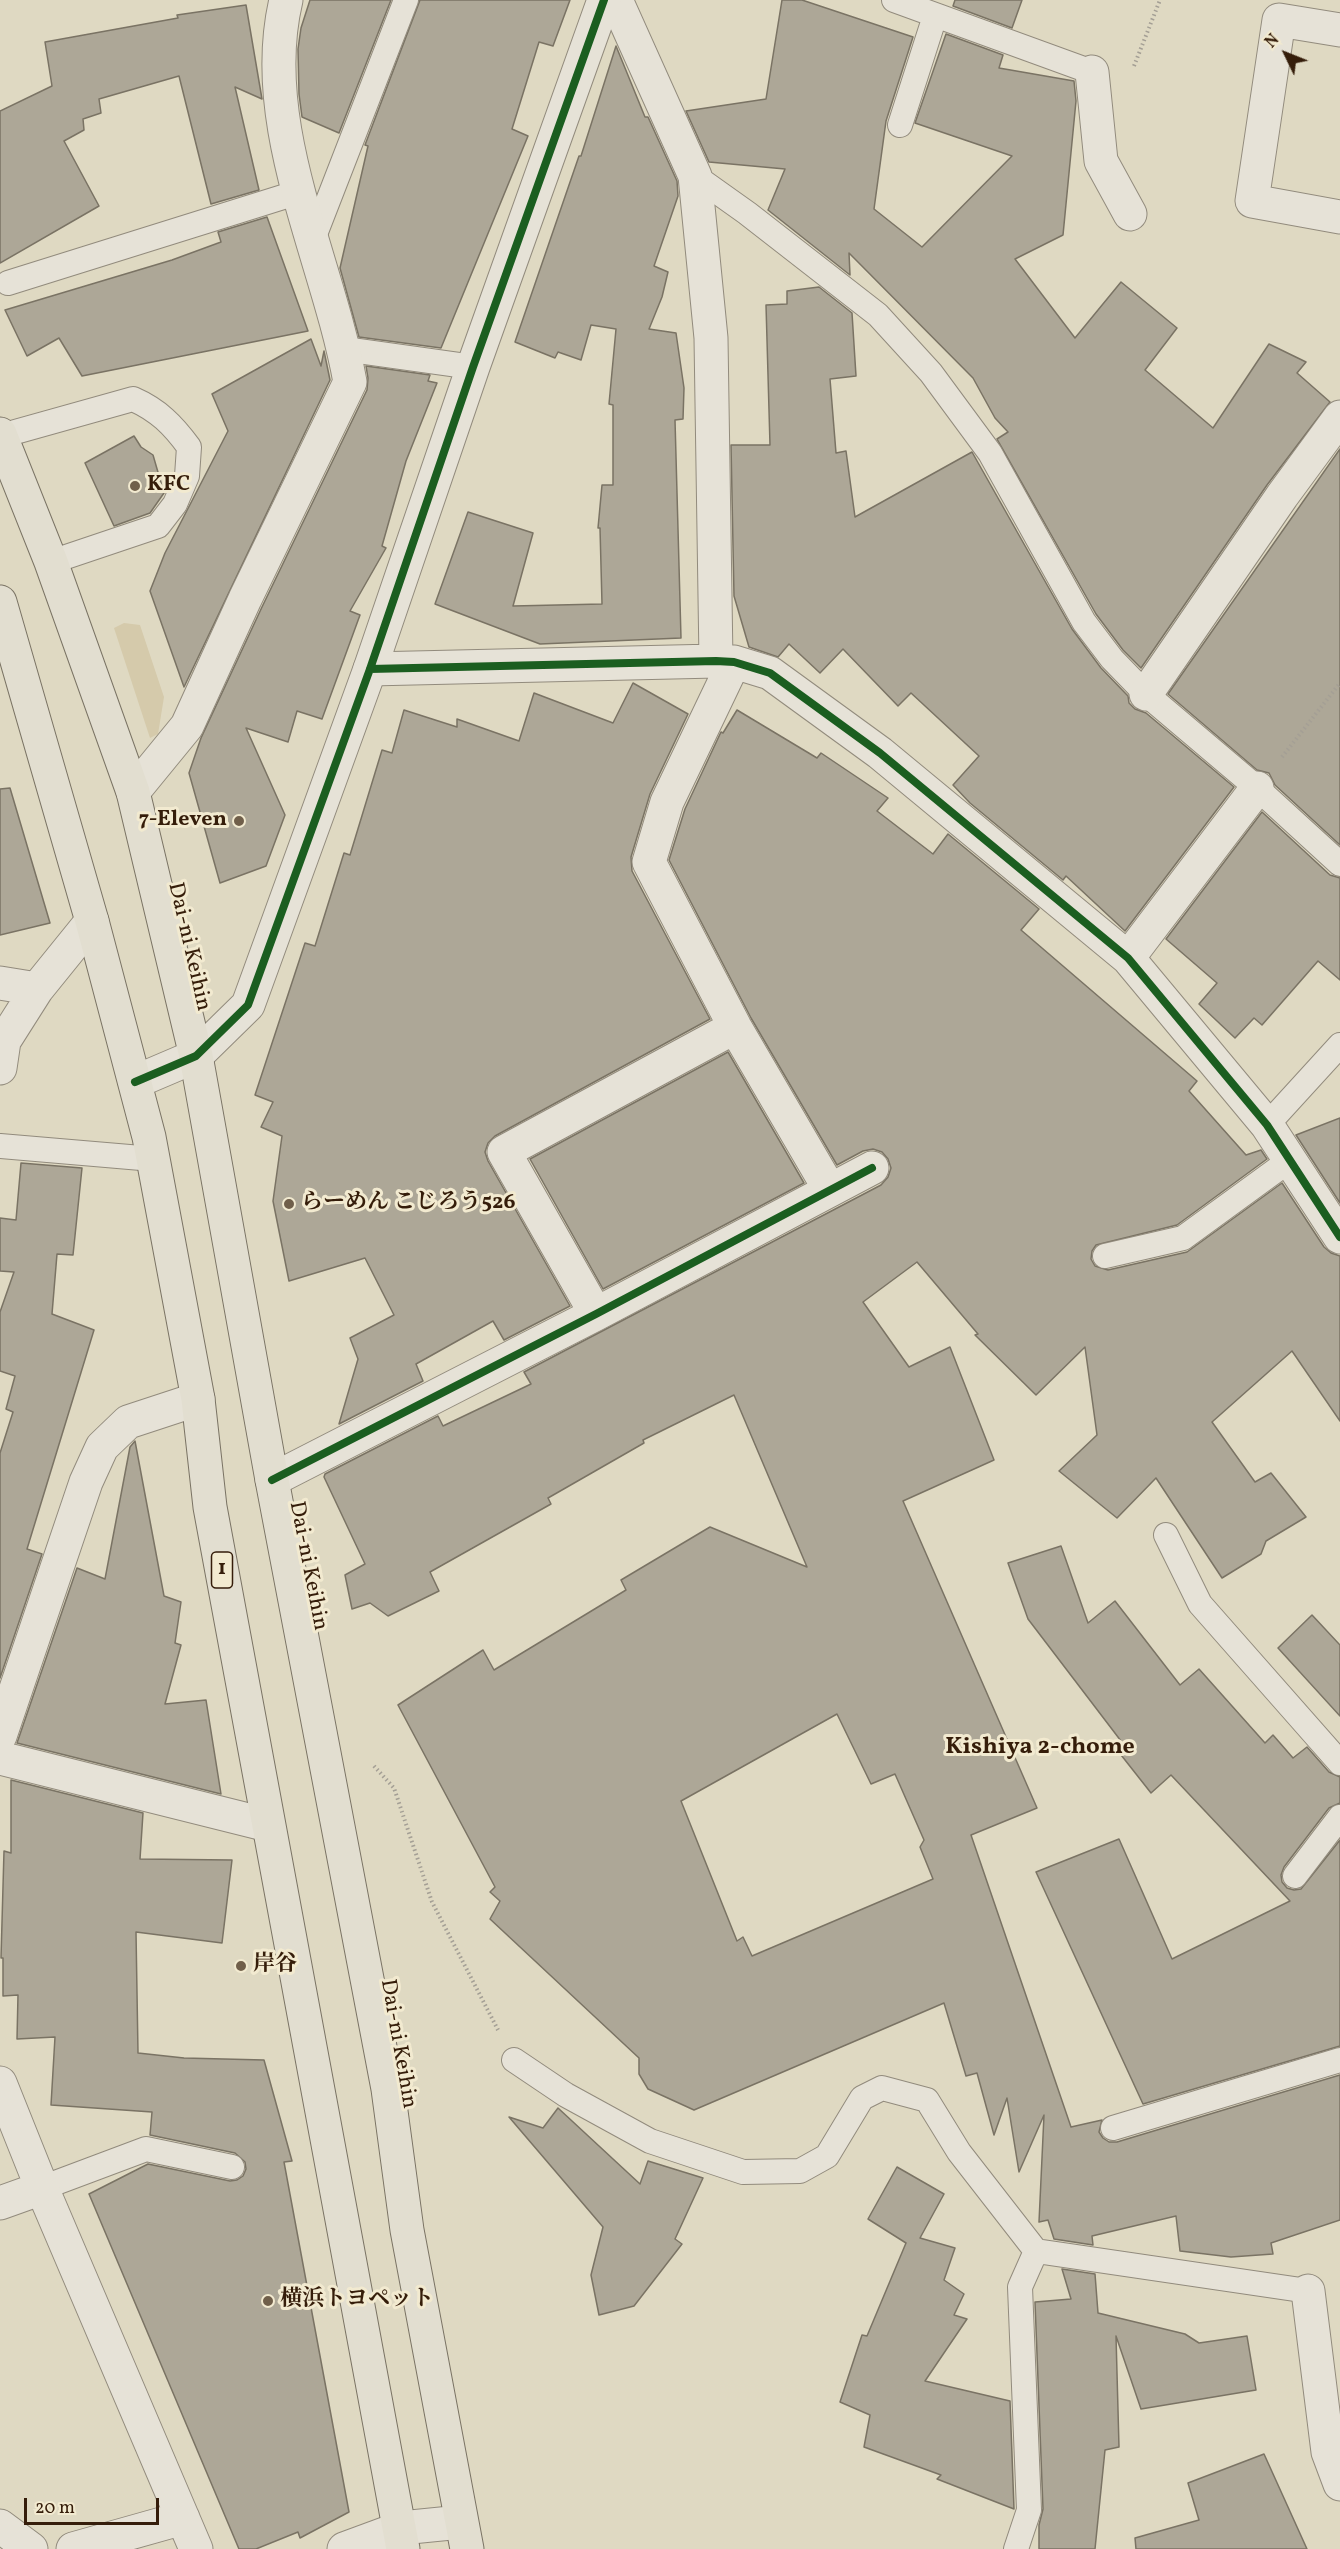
<!DOCTYPE html>
<html>
<head>
<meta charset="utf-8">
<style>
	body { margin:0 }
	#map { position:relative; width:1340px; height:2549px; overflow:hidden; background:#dfd9c2; font-family:Vollkorn,serif }
	canvas { display:block }
	.north { position:absolute; left:1256px; top:24px; width:60px; height:60px; -webkit-text-stroke:4px #f2ead0; paint-order:stroke; rotate:313deg; font-size:16px; font-weight:700; line-height:24px; text-align:center; color:#351d0a }
	.north::after { content:''; display:block; margin:auto; width:21px; height:27px; background:#351d0a; clip-path:polygon(50% 0,100% 100%,50% 72%,0 100%) }
	.scale { position:absolute; left:24px; top:2498px; width:135px; height:27px; box-sizing:border-box; border:3px solid #351d0a; border-top:0; padding-left:8px; font-size:18px; line-height:21px; white-space:nowrap; color:#351d0a; -webkit-text-stroke:4px #f2ead0; paint-order:stroke }
</style>
</head>
<body>
<div id="map">
<canvas width="1340" height="2549"></canvas>
<div class="north">N</div>
<div class="scale">20 m</div>
</div>
<script>
const context = document.querySelector('canvas').getContext('2d');
context.lineJoin = 'round';
function paint(path, color) { context.fillStyle = color; context.fill(path, 'evenodd'); }
function stroke(path, color, width, dash) { context.strokeStyle = color; context.lineWidth = width; context.lineCap = dash ? 'butt' : 'round'; context.setLineDash(dash || []); context.stroke(path); }
function label(font, color, halo, rows, align = 'center') {
  context.font = font + ' Vollkorn,"Noto Serif JP",serif'; context.lineWidth = 6; context.setLineDash([]); context.textBaseline = 'middle'; context.strokeStyle = halo; context.fillStyle = color; for (const [text, x, y, turn = 0] of rows) {
    context.save(); context.translate(x, y); context.rotate((+turn || 0) * Math.PI / 180); context.textAlign = isNaN(turn) ? turn : align; if (halo) context.strokeText(text, 0, 0); context.fillText(text, 0, 0); context.restore();
  }
}
paint(new Path2D(`
	M124,623L140,625L164,697L158,734L150,738L114,628Z`), '#d5caab');
const building = new Path2D(`
	M310,0H391L339,133L302,117L299,94L298,49L301,28Z
	M420,0H570L553,46L539,42L512,129L528,136L441,348L359,337L340,268L368,146L365,145Z
	M782,0H802L913,37L886,121L874,209L922,247L1012,156L915,123L946,34L1003,55L999,68L1074,81L1076,101L1063,235L1015,259L1075,338L1121,282L1177,328L1145,370L1213,428L1269,344L1306,362L1297,373L1330,402L1267,485L1141,668L1123,650L1096,614L997,439L1008,432L995,418L973,378L849,253L850,275L768,210L785,169L709,162L686,111L766,99Z
	M955,0H1022L1012,28L953,6Z
	M246,5L262,99L235,87L259,190L211,204L179,76L99,99L101,113L83,119L84,130L64,141L99,206L0,263V111L52,86L45,42L178,18L177,15Z
	M616,46L645,117H648L677,181L678,196L654,266L668,272L662,297L649,329L676,333L684,388L683,419L675,420L681,638L540,644L435,604L468,512L533,533L513,606L602,604L600,528H598L602,485H613V405L609,404L616,329L591,325L581,360L558,352L555,358L515,342L579,156H581Z
	M267,217L308,331L82,376L59,338L27,356L5,310L172,260L221,242L218,232Z
	M819,287L852,313L856,376L830,379L836,453L846,451L855,517L972,452L1072,629L1101,668L1128,696L1129,703L1135,709L1146,713L1234,787L1125,931L1066,876L1063,880L970,803L953,785L979,756L911,693L898,706L843,649L820,673L789,644L778,657L749,647L734,596L731,445H770L766,305L787,304V291Z
	M311,339L321,366L324,351L330,380L184,687L150,591L165,553L228,431L212,394Z
	M366,366L430,375L428,381L437,383L406,461L382,546L386,548L350,611L360,615L322,719L297,711L288,742L246,728L285,815L266,866L220,883L189,773L201,738L262,607L367,390L368,378Z
	M134,436L141,447L153,455L164,493L150,513L114,526L85,463Z
	M1340,449V845L1275,785L1269,773L1257,770L1168,694Z
	M633,683L688,714L650,794L631,857L632,871L710,1019L495,1136L488,1143L485,1152L488,1161L570,1306L504,1340L493,1321L416,1364L423,1381L339,1424L358,1359L350,1338L394,1315L365,1258L289,1281L273,1201L282,1136L261,1127L273,1102L255,1095L305,943L315,946L344,853L350,855L382,750L392,753L404,710L457,727V719L519,741L534,693L613,723Z
	M737,710L817,758L821,753L888,798L877,811L933,854L948,834L1039,909L1021,930L1197,1081L1189,1091L1246,1155L1261,1150L1267,1159L1177,1225L1096,1245L1092,1251L1091,1259L1095,1266L1108,1270L1187,1252L1282,1183L1324,1247L1331,1253L1340,1256V1421L1292,1351L1212,1422L1255,1482L1271,1473L1306,1517L1266,1541L1261,1554L1222,1578L1156,1478L1117,1518L1059,1471L1097,1435L1085,1347L1036,1395L975,1335L978,1334L917,1262L863,1302L909,1367L950,1347L994,1460L903,1501L1037,1808L971,1835L1071,2127L1102,2120L1099,2132L1103,2138L1109,2142H1117L1340,2075V2220L1271,2243L1273,2254L1231,2257L1180,2251L1176,2216L1092,2236L1093,2245L1054,2239L1048,2220L1039,2222L1044,2115L1019,2172L1007,2098L994,2135L977,2073L966,2076L944,2003L694,2110L648,2089L639,2074V2058L490,1919L500,1901L490,1892L495,1887L398,1705L483,1650L494,1670L626,1590L621,1580L710,1527L807,1567L734,1395L643,1440L644,1443L548,1498L551,1504L430,1572L439,1591L388,1616L370,1603L352,1609L345,1575L365,1564L324,1477L325,1474L438,1416L443,1426L531,1384L524,1372L881,1185L888,1177L891,1168L888,1159L882,1152L873,1149L863,1151L837,1165L751,1018L669,860L685,809L721,732L723,733ZM837,1714L871,1784L895,1774L924,1840L920,1847L933,1879L752,1956L743,1937L737,1941L681,1801Z
	M10,788L50,923L0,935V789Z
	M1262,812L1330,875L1340,878V980L1318,961L1262,1025L1254,1018L1235,1038L1199,1004L1217,983L1166,939Z
	M728,1052L804,1183L603,1289L530,1159Z
	M1340,1118V1203L1296,1135Z
	M21,1163L82,1168L73,1255L57,1254L52,1314L94,1330L27,1549L42,1554L0,1678V1453L13,1412L6,1409L15,1376L0,1371V1312L14,1272L0,1271V1218L16,1220Z
	M135,1441L164,1596L181,1602L175,1643L181,1645L165,1704L206,1700L221,1794L17,1743L77,1568L105,1579L130,1447Z
	M1061,1546L1088,1623L1115,1601L1180,1685L1199,1669L1265,1743L1273,1735L1293,1758L1307,1747L1329,1772L1340,1777V1803L1329,1808L1284,1867L1281,1875L1282,1882L1287,1888L1294,1890L1301,1889L1340,1840V2046L1143,2104L1036,1872L1119,1839L1172,1959L1290,1901L1171,1775L1151,1793L1114,1746L1121,1741L1028,1619L1008,1563Z
	M1312,1615L1340,1645V1716L1278,1648Z
	M11,1780L143,1813L140,1859L232,1860L222,1943L136,1932L138,2053L184,2058L264,2060L292,2161L284,2162L349,2512L300,2538L298,2532L256,2549H239L89,2194L148,2164L230,2181L237,2180L243,2176L246,2169L245,2162L235,2153L150,2135L152,2112L51,2105L55,2037L17,2039L18,1995L3,1996V1958H1L4,1851L11,1853Z
	M558,2108L640,2184L648,2161L703,2178L675,2239L682,2244L634,2306L599,2315L591,2275L603,2227L509,2117L543,2128Z
	M897,2167L944,2194L920,2238L955,2248L944,2280L964,2294L954,2315L967,2319L925,2381L1010,2401L1014,2509L937,2479L941,2475L864,2447L870,2415L840,2402L862,2335L867,2336L906,2243L868,2219Z
	M1062,2269L1095,2274L1098,2313L1185,2334L1199,2343L1247,2336L1256,2390L1141,2409L1116,2336L1119,2447L1105,2450L1095,2549H1039V2525L1043,2509L1035,2302L1071,2299Z
	M1264,2454L1307,2549H1136L1135,2538L1199,2520L1188,2483Z`);
paint(building, '#ada797');
stroke(building, '#7a7364', 1.5);
const service = new Path2D(`
	M894,0L1092,72
	M900,125L935,16
	M695,176L747,213L878,315L931,373L990,453L1084,622L1112,659L1146,694L1257,788L1340,864
	M312,242L406,0
	M8,283L299,192
	M344,349L473,367
	M1,436L133,399C158,410 173,425 189,447L187,476L175,504L158,526L51,562
	M1267,1125L1340,1045
	M0,1146L153,1159
	M1105,1256L1183,1238L1290,1160
	M1166,1535L1200,1604L1340,1763
	M1295,1876L1340,1817
	M514,2060L566,2095L650,2141L743,2172L800,2171L827,2156L862,2098L882,2088L927,2100L959,2152L1036,2251L1308,2291
	M1113,2128L1340,2060
	M42,2188L146,2149L232,2167
	M1016,2549L1029,2510L1020,2287L1036,2251`);
const minor = new Path2D(`
	M616,0L695,176L711,338L716,661
	M1340,30L1279,20L1252,201L1340,217
	M1092,72L1101,161L1130,214
	M734,662L667,802L649,862L735,1027L830,1190
	M370,669L716,661L734,662L770,673L880,753L1128,958L1267,1125L1340,1237
	M1146,694L1282,496L1340,417
	M133,792L187,726L245,599L350,382C328,259 256,126 286,0
	M1128,958L1257,788
	M0,983L37,989
	M0,1068L4,1041L37,989L92,921
	M596,1314L504,1152L735,1027
	M272,1480L596,1314L872,1168
	M0,1736L86,1482L102,1447L128,1422L198,1399
	M0,1758L268,1825
	M0,2083L42,2188L196,2549
	M0,2203L42,2188
	M1308,2291L1328,2452L1340,2484
	M0,2526L31,2549
	M73,2549L183,2518
	M344,2549L401,2528L461,2522`);
const tertiary = new Path2D(`
	M135,1082L196,1056L248,1005L370,669L473,367L604,0`);
const trunk = new Path2D(`
	M0,434L51,562L133,792L196,1056L272,1480L388,2089L407,2230L467,2549
	M0,602L92,921L149,1137L198,1399L210,1507L403,2549`);
stroke(service, '#928b7d', 26);
stroke(minor, '#928b7d', 35);
stroke(tertiary, '#928b7d', 35);
stroke(trunk, '#7a7364', 35);
stroke(new Path2D(`
	M1134,66L1160,0
	M1282,757L1340,683
	M374,1766L394,1788L432,1902L498,2030`), '#a49f95', 4, [1.5, 3]);
stroke(service, '#e6e2d7', 24);
stroke(minor, '#e6e2d7', 33);
stroke(tertiary, '#e6e2d7', 33);
stroke(trunk, '#e2ded0', 33);
stroke(new Path2D(`
	M370,669L716,661L734,662L770,673L880,753L1128,958L1267,1125L1340,1237
	M135,1082L196,1056L248,1005L370,669L473,367L604,0
	M272,1480L596,1314L872,1168`), '#1b5e20', 8);
for (const [x, y, r, color] of [
	[135,486,6,"#705f4a"],
	[239,821,6,"#705f4a"],
	[289,1204,6,"#705f4a"],
	[241,1966,6,"#705f4a"],
	[268,2301,6,"#705f4a"]
]) { const dot = new Path2D(); dot.arc(x, y, r, 0, 2 * Math.PI); context.fillStyle = color; context.fill(dot); stroke(dot, '#f2ead0', 2); }
for (const [x, y, w] of [
	[222,1570,21]
]) { const box = new Path2D(); box.roundRect(x - w / 2, y - 18, w, 36, 4.5); context.fillStyle = '#f2ead0'; context.fill(box); stroke(box, '#351d0a', 1.5); }
label('bold 21px', '#351d0a', null, [
	["1",222,1570]
]);
label('bold 22px', '#351d0a', '#f2ead0', [
	["KFC",147,486],
	["7-Eleven",227,821,"right"],
	["らーめん こじろう526",301,1204],
	["岸谷",253,1966],
	["横浜トヨペット",280,2301]
], 'left');
label('22px', '#351d0a', '#f2ead0', [
	["Dai-ni Keihin",188,947,77],
	["Dai-ni Keihin",307,1566,79],
	["Dai-ni Keihin",397,2044,80]
]);
label('bold 24px', '#351d0a', '#f2ead0', [
	["Kishiya 2-chome",1040,1749]
]);
</script>
</body>
</html>
